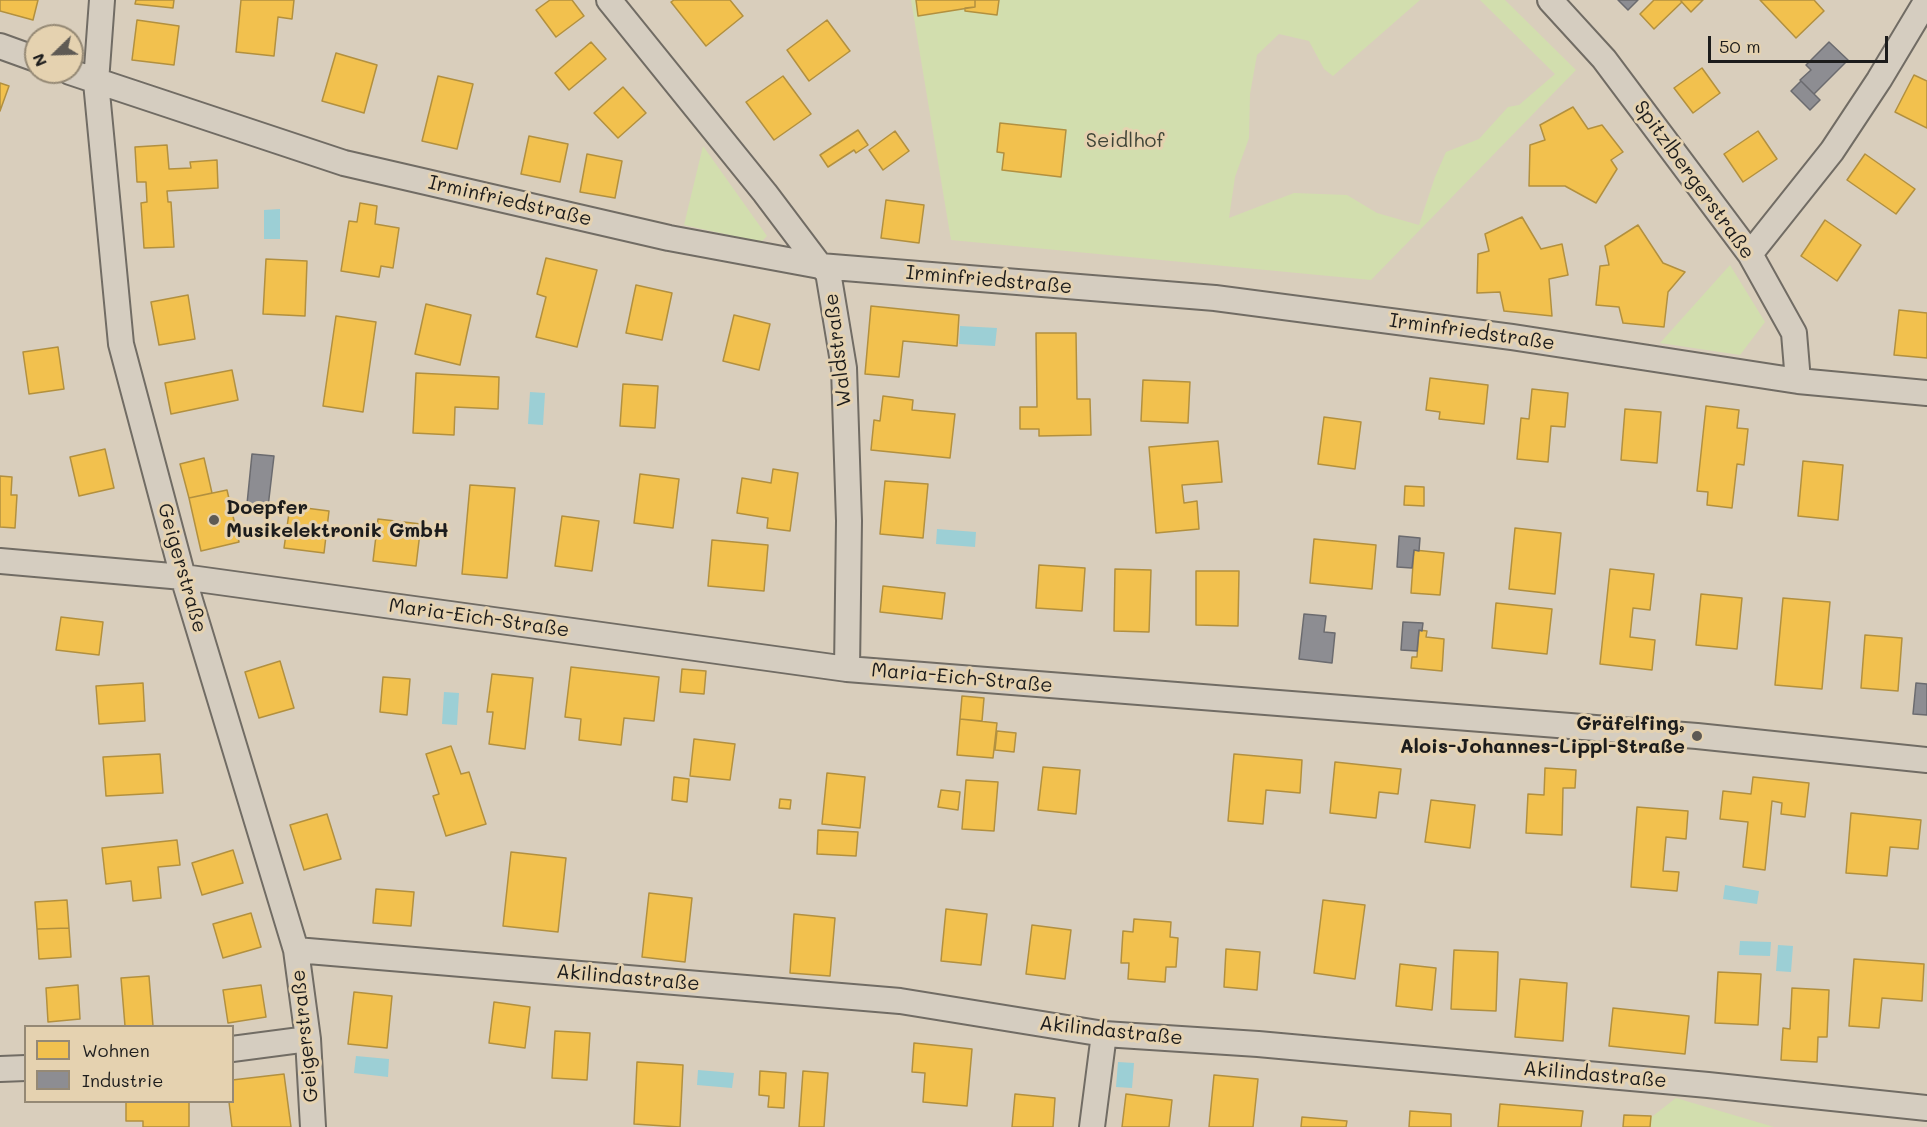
<!DOCTYPE html>
<html>
<head>
<meta charset="utf-8">
<style>
	body { margin:0 }
	#map { position:relative; width:1927px; height:1127px; overflow:hidden; background:#d9cebc; font-family:Mali,sans-serif }
	canvas { display:block }
	.legend { position:absolute; left:24px; top:1025px; width:210px; height:78px; box-sizing:border-box; background:#e5d2b0; border:2px solid #958975; margin:0; padding:8px 10px; list-style:none; font-size:18px; color:#1c1c1c }
	.legend li { display:flex; align-items:center; gap:12px; height:30px }
	.legend b { width:30px; border:2px solid #958975 }
	.north { position:absolute; left:24px; top:24px; width:60px; height:60px; box-sizing:border-box; background:#e5d2b0; border:2px solid #958975; border-radius:50%; rotate:247deg; font-size:16px; font-weight:700; line-height:24px; text-align:center; color:#1c1c1c }
	.north::after { content:''; display:block; margin:auto; width:21px; height:27px; background:#5e5a54; clip-path:polygon(50% 0,100% 100%,50% 72%,0 100%) }
	.scale { position:absolute; left:1708px; top:36px; width:180px; height:27px; box-sizing:border-box; border:3px solid #1c1c1c; border-top:0; padding-left:8px; font-size:18px; line-height:21px; white-space:nowrap; color:#1c1c1c; -webkit-text-stroke:4px #e5d2b0; paint-order:stroke }
</style>
</head>
<body>
<div id="map">
<canvas width="1927" height="1127"></canvas>
<ul class="legend">
<li><b style="height:16px;background:#f2c14e"></b>Wohnen</li>
<li><b style="height:16px;background:#8d8d92"></b>Industrie</li>
</ul>
<div class="north">N</div>
<div class="scale">50 m</div>
</div>
<script>
const context = document.querySelector('canvas').getContext('2d');
context.lineJoin = 'round';
function paint(path, color) { context.fillStyle = color; context.fill(path, 'evenodd'); }
function stroke(path, color, width, dash) { context.strokeStyle = color; context.lineWidth = width; context.lineCap = dash ? 'butt' : 'round'; context.setLineDash(dash || []); context.stroke(path); }
function label(font, color, halo, rows, align = 'center') {
  context.font = font + ' Mali,sans-serif'; context.lineWidth = 6; context.setLineDash([]); context.textBaseline = 'middle'; context.strokeStyle = halo; context.fillStyle = color; for (const [text, x, y, turn = 0] of rows) {
    context.save(); context.translate(x, y); context.rotate((+turn || 0) * Math.PI / 180); context.textAlign = isNaN(turn) ? turn : align; if (halo) context.strokeText(text, 0, 0); context.fillText(text, 0, 0); context.restore();
  }
}
paint(new Path2D(`
	M911,0H1420L1333,76L1324,69L1309,41L1279,34L1257,55L1250,94L1249,138L1235,177L1229,218L1294,193L1347,195L1377,213L1419,225L1435,177L1446,152L1479,139L1508,107L1519,105L1555,74L1480,0H1505L1576,70L1371,280L951,240Z
	M703,146L767,236L761,242L684,225Z
	M1730,265L1765,322L1740,355L1660,343Z
	M1676,1098L1774,1127H1650L1649,1119Z`), '#d2deae');
paint(new Path2D(`
	M280,209V239H264V210Z
	M960,326L997,328L995,346L959,344Z
	M530,392L545,393L543,425L528,424Z
	M937,529L976,532L975,547L936,544Z
	M444,692L459,693L457,725L442,724Z
	M1725,885L1759,891L1757,904L1723,899Z
	M1740,941L1771,942L1770,956L1739,955Z
	M1778,945L1793,946L1791,972L1776,971Z
	M356,1056L389,1059L388,1077L354,1073Z
	M1118,1062L1134,1063L1132,1088L1116,1087Z
	M698,1070L734,1073L732,1088L697,1085Z`), '#9ccfd5');
const homes = new Path2D(`
	M0,0H38L33,20L0,11Z
	M136,0H174L173,8L135,4Z
	M241,0H294L292,19L278,17L274,56L236,52Z
	M550,0H572L584,16L556,37L536,10Z
	M674,0H730L743,16L706,46L671,2Z
	M916,0H975V7L918,16Z
	M975,0H999L997,15L965,11V8L975,7Z
	M1654,0H1680L1682,2L1654,29L1640,14Z
	M1680,0H1703L1691,12Z
	M1760,0H1814L1824,11L1796,38Z
	M137,20L179,26L174,65L132,60Z
	M827,20L850,51L809,81L787,50Z
	M591,42L606,59L569,90L555,73Z
	M336,53L377,65L364,113L322,101Z
	M1702,68L1720,93L1693,113L1674,88Z
	M1914,75L1927,81V128L1895,112Z
	M438,76L473,84L457,149L422,141Z
	M783,76L811,114L774,140L746,102Z
	M0,83L9,86L0,111Z
	M623,87L646,113L618,138L594,113Z
	M1573,107L1588,129L1602,125L1623,152L1611,160L1617,169L1596,203L1565,186H1529L1530,145L1545,140L1540,125Z
	M1000,123L1066,130L1061,177L1002,170L1004,153L997,152Z
	M858,130L868,145L856,153L854,150L828,167L820,155Z
	M895,131L909,151L883,170L869,150Z
	M1758,131L1777,159L1743,182L1724,154Z
	M529,136L568,144L560,182L521,174Z
	M167,145L169,169L191,168L190,162L217,160L218,188L167,191L168,202H171L174,247L144,248L141,203L147,202L146,182H137L135,147Z
	M587,154L622,161L615,198L580,192Z
	M1865,154L1915,189L1896,214L1847,180Z
	M886,200L924,205L919,243L881,238Z
	M360,203L377,206L375,224L399,228L393,268L381,266L379,277L341,271L349,221L357,222Z
	M1522,217L1541,249L1562,244L1568,275L1549,279L1552,316L1504,311L1500,292L1477,293L1478,254L1489,251L1485,234Z
	M1825,220L1861,245L1837,281L1801,256Z
	M1638,225L1663,263L1685,272L1668,292L1664,327L1623,323L1619,307L1596,305L1600,266L1609,265L1605,246Z
	M546,258L597,270L577,347L536,337L546,297L537,294Z
	M266,259L307,261L305,316L263,314Z
	M636,285L672,293L662,340L626,333Z
	M188,295L195,339L159,345L151,302Z
	M426,304L471,315L460,365L415,354Z
	M871,306L959,315L957,346L903,341L899,377L865,374Z
	M1899,310L1927,313V358L1894,355Z
	M734,315L770,324L759,370L723,361Z
	M336,316L376,322L363,412L323,406Z
	M1036,333H1076L1077,399H1090L1091,435L1039,436V429H1020V407H1037Z
	M58,347L64,389L29,394L23,352Z
	M232,370L238,400L171,414L165,383Z
	M416,373L499,377L498,409L455,407L454,435L413,433Z
	M1430,378L1488,385L1484,424L1439,419L1440,412L1426,410Z
	M1143,380L1190,382L1188,423L1141,421Z
	M623,384L658,386L655,428L620,426Z
	M1532,389L1568,393L1565,427L1551,426L1548,462L1517,459L1521,418L1529,419Z
	M883,396L913,400L912,410L955,414L950,458L871,450L874,420L880,421Z
	M1706,406L1739,410L1737,428L1748,429L1744,465L1737,464L1732,508L1707,505L1708,492L1697,491Z
	M1625,409L1661,412L1657,463L1621,460Z
	M1324,417L1361,422L1355,469L1318,464Z
	M1218,441L1222,482L1182,485L1184,503L1197,501L1199,529L1156,533L1149,447Z
	M105,449L114,488L79,496L70,457Z
	M204,458L212,493L189,498L180,464Z
	M1803,461L1843,465L1838,520L1798,516Z
	M773,469L798,473L790,531L767,528L768,518L737,513L742,478L771,483Z
	M640,474L679,479L673,528L634,523Z
	M0,476L12,477L11,495H17L15,528L0,527Z
	M885,481L928,484L923,538L880,534Z
	M470,485L515,488L507,578L462,574Z
	M1405,486L1424,487V506L1404,505Z
	M227,490L239,542L201,551L189,498Z
	M290,506L329,511L324,553L284,548Z
	M562,516L599,521L592,571L555,566Z
	M378,519L421,524L416,566L373,561Z
	M1515,528L1561,533L1555,594L1509,589Z
	M1314,539L1376,545L1372,589L1310,583Z
	M712,540L768,545L764,591L708,586Z
	M1414,550L1444,553L1440,595L1411,593Z
	M1039,565L1085,568L1082,611L1036,608Z
	M1115,569L1151,570L1149,632L1114,631Z
	M1610,569L1654,574L1650,610L1633,608L1630,637L1655,640L1652,670L1600,664Z
	M1196,571H1239L1238,626L1196,625Z
	M883,586L945,593L942,619L880,612Z
	M1701,594L1742,598L1737,649L1696,645Z
	M1783,598L1830,602L1822,689L1775,685Z
	M1496,603L1552,609L1547,654L1492,648Z
	M61,617L103,622L99,655L56,650Z
	M1419,630L1427,631L1426,637L1444,639L1442,671L1411,668L1412,657H1417Z
	M1865,635L1902,638L1898,691L1861,688Z
	M280,661L294,708L259,718L245,672Z
	M571,667L659,677L654,721L624,718L621,745L579,740L581,719L565,717Z
	M682,669L706,671L704,694L680,692Z
	M492,674L533,678L525,749L489,744L493,712H487Z
	M383,677L410,679L407,715L380,712Z
	M143,683L145,721L99,724L96,686Z
	M962,696L984,698L982,721L960,719Z
	M960,719L997,723L993,758L957,755Z
	M997,731L1016,733L1014,752L995,750Z
	M694,739L735,744L730,780L690,776Z
	M451,746L461,774L469,772L486,824L446,836L433,796L439,794L426,754Z
	M160,754L163,793L106,796L103,757Z
	M1234,754L1302,760L1300,793L1266,790L1263,824L1228,821Z
	M1335,762L1401,769L1398,794L1379,792L1376,818L1330,813Z
	M1043,767L1080,770L1076,814L1038,810Z
	M1545,768L1576,770L1575,788H1563L1562,835L1526,833L1528,794L1544,795Z
	M827,773L865,777L860,828L822,824Z
	M674,777L689,779L687,802L672,800Z
	M1753,777L1809,783L1805,817L1781,814L1782,803L1772,801L1765,870L1743,867L1748,822L1720,819L1723,791L1751,794Z
	M966,780L998,782L994,831L962,829Z
	M941,790L960,792L958,810L938,807Z
	M780,799L791,800L790,809L779,808Z
	M1431,800L1475,805L1470,848L1425,842Z
	M1637,807L1688,811L1686,839L1666,837L1663,871L1679,872L1677,891L1631,887Z
	M1851,813L1921,820L1918,849L1890,847L1887,876L1846,873Z
	M327,814L341,859L304,870L290,825Z
	M818,830L858,832L856,856L817,854Z
	M177,840L180,865L158,867L161,898L133,901L131,881L106,884L102,848Z
	M233,850L243,883L202,895L192,863Z
	M511,852L566,858L558,932L503,926Z
	M376,889L414,892L411,926L373,923Z
	M649,893L692,898L685,962L642,957Z
	M67,900L69,928L37,929L35,902Z
	M1323,900L1365,905L1355,979L1314,973Z
	M946,909L987,914L981,965L941,961Z
	M251,913L261,947L223,958L213,924Z
	M794,914L835,918L830,976L790,973Z
	M1134,919L1171,922L1170,937L1178,938L1176,967H1166L1165,982L1128,979L1129,963H1121L1123,931L1133,932Z
	M1032,925L1071,930L1065,979L1026,974Z
	M69,928L71,957L39,959L37,929Z
	M1226,949L1260,952L1257,990L1224,987Z
	M1454,950L1498,952L1496,1011L1451,1009Z
	M1854,959L1924,964L1922,1001L1882,998L1879,1028L1849,1026Z
	M1400,964L1436,968L1432,1010L1396,1006Z
	M1718,972L1761,974L1758,1025L1715,1023Z
	M149,976L153,1026H125L121,978Z
	M1520,979L1567,983L1563,1041L1515,1037Z
	M78,985L80,1019L48,1022L46,988Z
	M261,985L266,1017L228,1023L223,990Z
	M1792,988L1829,990L1827,1037H1818L1817,1062L1781,1060L1783,1028L1790,1029Z
	M354,992L392,996L387,1048L348,1044Z
	M494,1002L530,1007L525,1048L489,1043Z
	M1613,1008L1689,1016L1685,1054L1609,1046Z
	M555,1031L590,1033L587,1080L552,1078Z
	M914,1043L972,1049L967,1106L923,1102L925,1073L912,1072Z
	M637,1062L683,1065L680,1127L634,1124Z
	M760,1071L786,1073L784,1108L768,1107L769,1096L759,1095Z
	M803,1071L828,1073L824,1127H799Z
	M284,1074L291,1127H232L229,1102H232V1080Z
	M1214,1075L1258,1079L1253,1127H1209Z
	M1015,1094L1055,1098L1053,1127H1012Z
	M1126,1094L1172,1100L1169,1127H1122Z
	M126,1102H189V1127H143V1121H126Z
	M1500,1104L1583,1111L1581,1127H1498Z
	M1410,1111L1451,1114V1127H1409Z
	M1624,1115L1651,1116L1650,1127H1623Z
	M1302,1117L1347,1121L1346,1127H1301Z`);
paint(homes, '#f2c14e');
stroke(homes, '#b2903f', 1.5);
const industry = new Path2D(`
	M1618,0H1638L1628,10Z
	M1829,42L1848,60L1814,94L1800,80L1811,70L1806,65Z
	M1801,81L1820,100L1810,110L1791,91Z
	M252,454L274,456L268,507L247,504Z
	M1399,536L1420,538L1419,551L1414,550L1412,568L1397,567Z
	M1304,614L1326,616L1324,632L1335,633L1332,663L1299,659Z
	M1403,622L1423,623L1422,631L1419,630L1417,651L1401,650Z
	M1916,683L1927,684V715L1913,714Z`);
paint(industry, '#8d8d92');
stroke(industry, '#6b6b6f', 1.5);
const minor = new Path2D(`
	M102,0L96,82L121,344L183,577L296,950L308,1039L313,1127
	M609,0L765,193L820,266L828,272L844,368L849,521L847,669
	M1550,0L1604,59L1750,254L1794,333L1798,381
	M0,46L36,59
	M70,72L344,163L669,238L820,266L1215,298L1512,337L1798,381L1927,393
	M1750,254L1832,151L1879,80L1927,0
	M0,561L183,577L847,669L1697,736L1927,760
	M296,950L900,1001L1104,1034L1258,1044L1708,1085L1927,1108
	M232,1049L308,1039
	M0,1069L26,1068
	M1092,1127L1104,1034`);
stroke(minor, '#716c64', 28);
stroke(minor, '#d5cdc0', 24);
for (const [x, y, r, color] of [
	[214,520,6,"#5e5a54"],
	[1697,736,6,"#5e5a54"]
]) { const dot = new Path2D(); dot.arc(x, y, r, 0, 2 * Math.PI); context.fillStyle = color; context.fill(dot); stroke(dot, '#e5d2b0', 2); }
label('20px', '#3f4537', '#e5d2b0', [
	["Seidlhof",1125,141]
]);
label('20px', '#1c1c1c', '#e5d2b0', [
	["Spitzlbergerstraße",1694,180,54],
	["Irminfriedstraße",510,201,13],
	["Irminfriedstraße",989,280,5],
	["Irminfriedstraße",1472,332,8],
	["Waldstraße",838,350,-97],
	["Geigerstraße",182,568,74],
	["Maria-Eich-Straße",479,618,8],
	["Maria-Eich-Straße",962,678,5],
	["Akilindastraße",628,978,5],
	["Akilindastraße",1111,1031,6],
	["Geigerstraße",305,1036,-96],
	["Akilindastraße",1595,1075,5]
]);
label('bold 20px', '#1c1c1c', '#e5d2b0', [
	["Doepfer",226,508],
	["Musikelektronik GmbH",226,531],
	["Gräfelfing,",1685,724,"right"],
	["Alois-Johannes-Lippl-Straße",1685,747,"right"]
], 'left');
</script>
</body>
</html>
